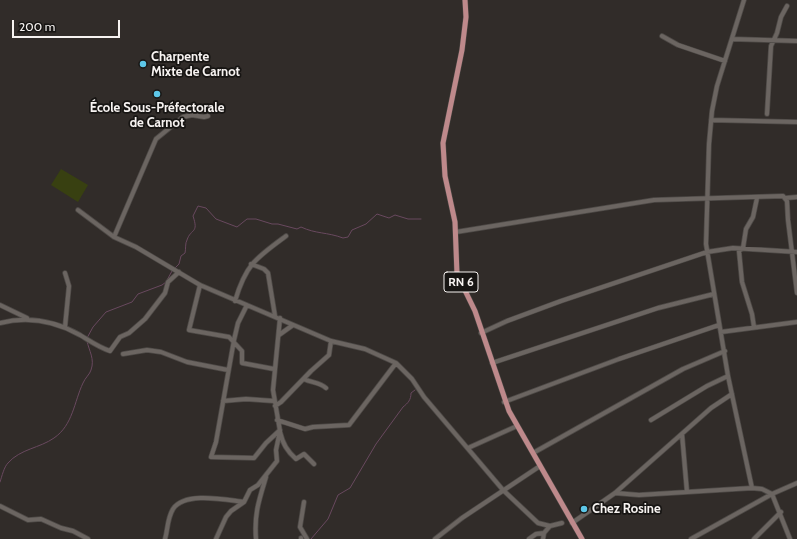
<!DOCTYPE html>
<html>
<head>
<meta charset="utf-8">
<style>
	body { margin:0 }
	#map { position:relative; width:797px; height:539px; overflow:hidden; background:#312c29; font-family:Cabin,sans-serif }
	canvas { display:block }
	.scale { position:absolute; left:12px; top:20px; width:108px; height:18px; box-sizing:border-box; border:2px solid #f7f3f1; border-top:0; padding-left:5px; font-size:12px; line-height:14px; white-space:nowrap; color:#f7f3f1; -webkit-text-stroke:3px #171513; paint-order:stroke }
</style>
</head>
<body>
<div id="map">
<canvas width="797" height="539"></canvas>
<div class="scale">200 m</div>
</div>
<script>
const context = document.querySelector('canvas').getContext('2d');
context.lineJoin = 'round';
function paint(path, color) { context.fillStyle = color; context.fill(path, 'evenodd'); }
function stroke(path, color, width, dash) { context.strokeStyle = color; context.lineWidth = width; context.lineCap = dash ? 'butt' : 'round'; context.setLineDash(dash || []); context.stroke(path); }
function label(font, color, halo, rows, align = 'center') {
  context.font = font + ' Cabin,sans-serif'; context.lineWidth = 3.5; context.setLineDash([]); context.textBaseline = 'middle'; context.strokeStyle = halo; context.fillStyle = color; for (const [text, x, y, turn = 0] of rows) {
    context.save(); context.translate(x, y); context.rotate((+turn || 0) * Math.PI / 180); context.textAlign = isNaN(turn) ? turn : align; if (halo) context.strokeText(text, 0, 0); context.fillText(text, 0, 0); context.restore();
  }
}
paint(new Path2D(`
	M61,169L88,185L78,202L51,185Z`), '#384011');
stroke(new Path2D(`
	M174,269L179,264L181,256L185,253C186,249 185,243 187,240C191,228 199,234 193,216L198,206L206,208L216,219L237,227L247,219H256L272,224H278L297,229L301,227C316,234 327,232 343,238L348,237L352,230L366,224L377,214L389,218L395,215L408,219H421
	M87,338L93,327L106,312L132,302L138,294L162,285L166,282L172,271
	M0,482C2,476 4,467 8,463C20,449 40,448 54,438C73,425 74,402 83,383C85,378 90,374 91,370C95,359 89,351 87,341
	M311,539L328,519L338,495L350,488L376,444L403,407C408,403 411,400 411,393L415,390`), '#69495f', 1);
const minor = new Path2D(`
	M744,0L717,86L712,111L709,144L706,244L728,376L752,488
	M662,36L678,45L725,61
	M732,39L797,41
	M767,114L771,46L777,33L781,17L787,6
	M711,120L797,122
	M786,198L797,197
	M78,210L114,237L136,247L200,285L331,341L365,349L396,363L412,379L424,397L503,490L538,523L550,526L562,523
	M456,232L654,200L783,196L787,201L788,220L797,293
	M114,237L156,139L183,117L192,115L204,117L208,116
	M251,264L264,269L268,273L275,316
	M200,285L189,330L229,337L242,351V363L274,369
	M235,301C246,264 256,258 286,236
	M0,305L27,318
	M247,305L238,323L234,340L216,442L211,457L254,458L266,443L280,430
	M0,323C28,316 55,321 80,335C90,341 98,347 110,351L120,337L129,333L145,319L165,293L168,282L179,272
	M65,327L69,286L65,273
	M754,327L752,314L742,282L739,251L743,248L746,229L753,217L757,198
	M721,332L797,322
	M481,333L507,321L561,301L707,252L733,248L797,252
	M279,335L293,325
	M123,354L147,350L161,352L187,362L228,370
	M492,363L658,308L714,294
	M304,379C312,383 319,382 326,388
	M223,401L246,399L274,401
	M504,402L619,359L719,325
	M275,406L281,402L311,371L329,355L331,341
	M277,420L305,429L313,427L349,425L396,363
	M651,420L707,386L728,376
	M280,432C283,444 287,451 296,459L304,454L314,464
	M682,434L687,492
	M468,448L517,426
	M533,453L683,369L725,351
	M615,493L639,495L752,488L762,489L772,494L790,539
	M304,502L300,527L307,539
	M0,506L28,520L41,519L61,528L73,531L88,539
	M572,523L615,493L711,408L732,394
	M165,539C168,529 167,519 173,509C185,491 226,500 244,502
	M216,539L226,517L231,511L244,502L250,490L258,485L277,461L276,450L280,431L273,390L280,318
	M256,539C254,514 259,500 266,477
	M301,539V538
	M435,539L462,518L540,466
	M529,539L536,534L544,533
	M543,539L544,533L550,526
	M691,539L772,494L797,483
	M754,539L781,512`);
const major = new Path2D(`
	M465,0L466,17L462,50L443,143L445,176L455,222L457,274L475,311L509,411L582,539`);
stroke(minor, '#4e4a47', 5.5);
stroke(major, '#4e4a47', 6);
stroke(minor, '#6b6561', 4);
stroke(major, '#be898b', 5);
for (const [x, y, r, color] of [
	[143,64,4,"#5dc7e8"],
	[157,94,4,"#5dc7e8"],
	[584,509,4,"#5dc7e8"]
]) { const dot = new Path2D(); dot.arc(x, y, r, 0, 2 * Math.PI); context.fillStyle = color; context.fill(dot); stroke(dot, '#171513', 1.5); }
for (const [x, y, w] of [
	[461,282,34]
]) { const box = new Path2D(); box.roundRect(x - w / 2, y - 10, w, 20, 3); context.fillStyle = '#171513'; context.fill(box); stroke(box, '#f7f3f1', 1); }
label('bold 12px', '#f7f3f1', null, [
	["RN 6",461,282]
]);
label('bold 13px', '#f7f3f1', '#171513', [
	["Charpente",151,57],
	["Mixte de Carnot",151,72],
	["École Sous-Préfectorale",157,108,"center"],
	["de Carnot",157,123,"center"],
	["Chez Rosine",592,509]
], 'left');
</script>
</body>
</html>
